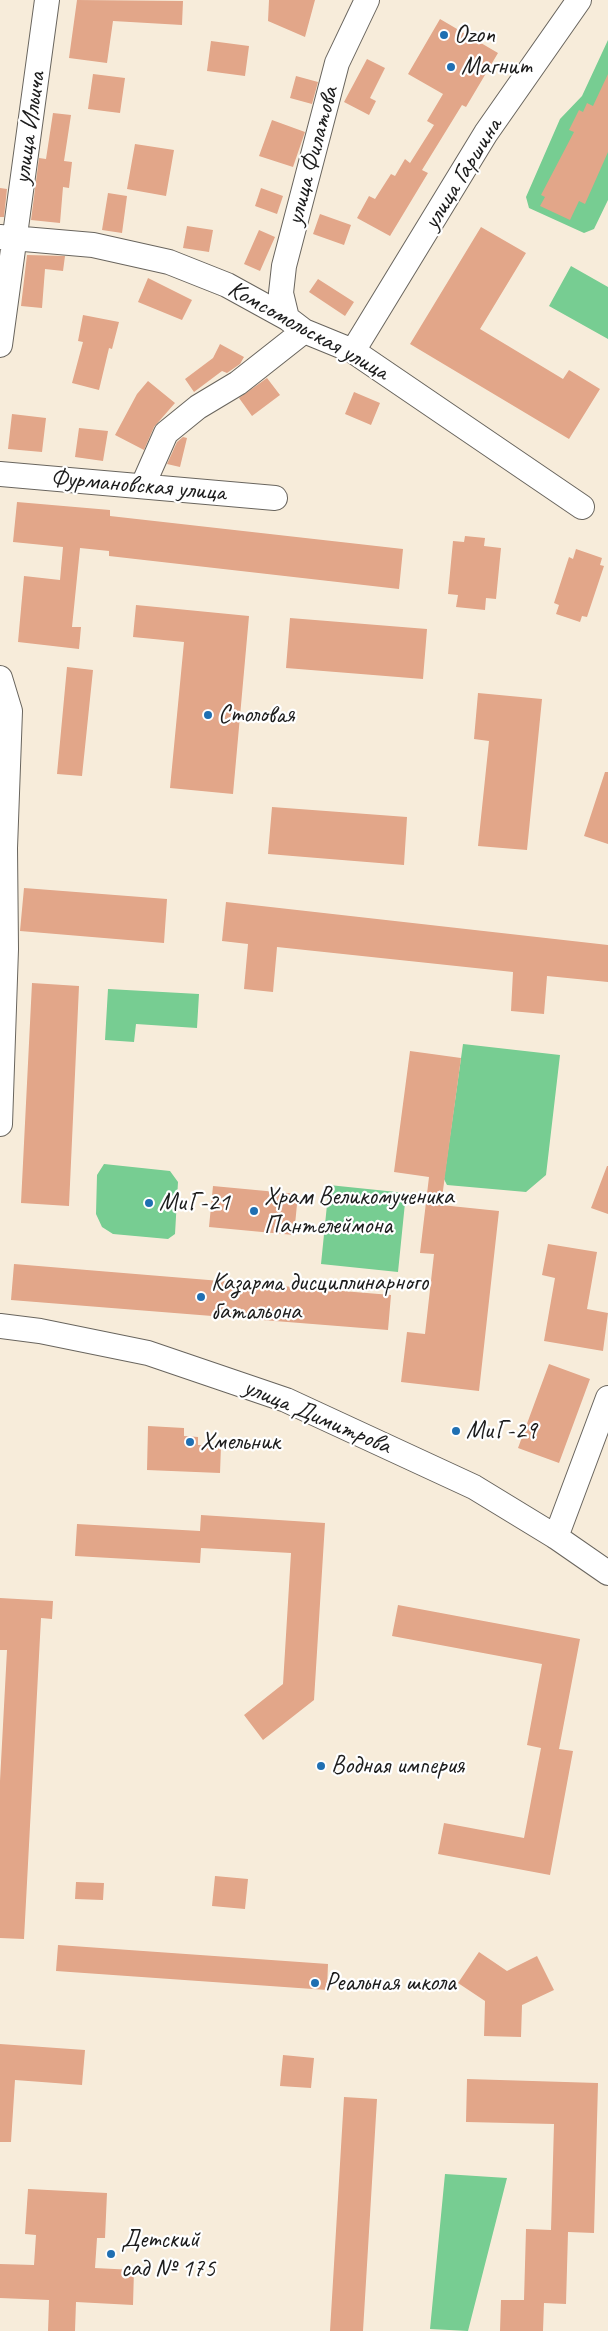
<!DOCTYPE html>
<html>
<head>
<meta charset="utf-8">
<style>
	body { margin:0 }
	canvas { display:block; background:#f7ecda }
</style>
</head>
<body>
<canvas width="608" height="2331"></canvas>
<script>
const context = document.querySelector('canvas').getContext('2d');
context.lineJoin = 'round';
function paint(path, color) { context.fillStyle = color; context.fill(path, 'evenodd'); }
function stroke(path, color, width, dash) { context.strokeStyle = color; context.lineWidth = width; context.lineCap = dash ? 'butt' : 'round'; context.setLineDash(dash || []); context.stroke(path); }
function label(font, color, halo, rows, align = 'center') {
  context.font = font + ' Caveat,sans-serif'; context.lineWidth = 4.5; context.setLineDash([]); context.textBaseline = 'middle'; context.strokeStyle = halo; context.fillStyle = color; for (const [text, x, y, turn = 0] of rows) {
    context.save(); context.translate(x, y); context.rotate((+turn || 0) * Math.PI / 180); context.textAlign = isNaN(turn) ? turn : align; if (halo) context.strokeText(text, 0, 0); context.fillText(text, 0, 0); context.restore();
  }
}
paint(new Path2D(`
	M608,40V200L594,229L584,233L529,208L526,197L560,119L582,96Z
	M571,266L608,287V339L549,306Z
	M108,989L199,994L197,1028L136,1024L134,1042L105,1040Z
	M463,1044L560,1055L546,1175L526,1192L447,1185L444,1179Z
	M104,1164L170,1171L178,1182L175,1234L168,1239L113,1234L102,1227L96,1214L97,1175Z
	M329,1185L406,1193L398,1272L321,1264Z
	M445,2174L507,2178L468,2331L430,2329Z`), '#77cd92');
paint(new Path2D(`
	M77,0L183,1L182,25L113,21L107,63L69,58Z
	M269,0H315L305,37L268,21Z
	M440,19L498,53L466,107L462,105L422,170L428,173L390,236L357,218L369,196L375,199L391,174L395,176L405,159L410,163L434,125L427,121L443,94L408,74Z
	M211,41L249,46L245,76L207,71Z
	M367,59L385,68L370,98L376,101L369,115L344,102Z
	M93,74L125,78L120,113L88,109Z
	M608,74V152L585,204L579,201L570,220L540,206L545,197L541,195L574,132L569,130L579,110L583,112L587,103L593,106Z
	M296,76L318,82L312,104L290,98Z
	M53,113L71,115L64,161L72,162L69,188L63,187L60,223L31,220L39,158L46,159Z
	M272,120L305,132L293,167L259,156Z
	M135,144L174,150L166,196L127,189Z
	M0,188L7,189L4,217H0Z
	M261,188L283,196L277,214L255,206Z
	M108,193L127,196L122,233L102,230Z
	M320,214L351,225L344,245L313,234Z
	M187,226L213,230L209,252L183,248Z
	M481,227L526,253L480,329L563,379L569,370L600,389L569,439L410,344Z
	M259,230L275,237L260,271L244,264Z
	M27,255L65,256L63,271L45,269L42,308L21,306Z
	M148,278L192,300L182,320L138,302Z
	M318,279L354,302L345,316L309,292Z
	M83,315L119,322L112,349L109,348L99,390L72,383L83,342L78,341Z
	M220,344L244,357L240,364L227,373L222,371L194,392L185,379L213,358Z
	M267,378L280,395L252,416L239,398Z
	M148,381L175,403L154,427L144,450L115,435L137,394Z
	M354,392L380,403L371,425L345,414Z
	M12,414L46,418L42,452L8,449Z
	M79,428L108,431L103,461L75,457Z
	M183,437L187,438L180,467L167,464L177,442Z
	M17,502L110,510V516L403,549L399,589L109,556V551L80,548L72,627H81L79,649L18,642L24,576L60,580L63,547L13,542Z
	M465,536L485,538L484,546L501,548L496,599L486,598L485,610L456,607L458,595L448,594L453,541L464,542Z
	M576,549L602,558L600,565L604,566L587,617L582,616L580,622L556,614L559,605L554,603L569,557L573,559Z
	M136,605L249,616L233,794L170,788L184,642L133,637Z
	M290,618L427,629L423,679L286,668Z
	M67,667L93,670L82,776L57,774Z
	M478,693L542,699L527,850L478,846L489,741L474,739Z
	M605,772H608V844L584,836Z
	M272,807L407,817L404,865L268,854Z
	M24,888L167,899L164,943L20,931Z
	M226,902L608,945V982L547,976L544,1014L511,1011L513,972L277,947L273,992L244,989L248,944L222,941Z
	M32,983L79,986L69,1206L21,1203Z
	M410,1051L461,1058L441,1205L499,1211L479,1391L401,1382L407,1332L425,1334L434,1254L420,1253L429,1177L394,1172Z
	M607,1166H608V1214L591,1208Z
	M213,1186L298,1194L294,1235L209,1227Z
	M548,1244L597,1252L587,1309L608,1313L603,1351L544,1341L555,1278L542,1275Z
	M14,1264L391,1295L388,1330L11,1300Z
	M549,1364L590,1379L559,1463L518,1448Z
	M148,1426L184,1428V1436L198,1437V1445L221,1446L220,1473L147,1470Z
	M201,1515L325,1523L314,1700L263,1740L244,1715L283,1684L291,1553L201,1548L200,1563L75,1556L77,1524L200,1531Z
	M0,1598L53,1601L52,1619L41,1618L24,1939L0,1938V1781L7,1650H0Z
	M398,1605L580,1639L559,1749L573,1751L550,1875L438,1854L444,1823L524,1838L541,1748L527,1745L542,1664L392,1636Z
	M215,1876L248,1879L245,1909L212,1906Z
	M76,1882L104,1883L103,1900L75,1899Z
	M58,1945L328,1964L327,1990L56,1971Z
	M479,1952L507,1971L537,1956L554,1990L522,2005L521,2037L484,2036L485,2001L458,1983Z
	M0,2044L85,2050L82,2085L15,2080L11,2142H0Z
	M283,2055L314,2058L311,2088L280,2086Z
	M467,2079L598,2083L594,2233L568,2232L566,2304L544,2303L543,2331H500L501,2300H524L526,2229L551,2230L554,2124L466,2122Z
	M344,2097L377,2099L363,2331H330Z
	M28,2189L107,2193L105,2238H97L95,2268L134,2270L133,2305L76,2302L75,2331H48L49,2300L0,2298V2264L34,2265L36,2235L25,2234Z`), '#e2a689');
const minor = new Path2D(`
	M0,237L93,245L169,262L227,285L287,318L304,331L353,351L582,507
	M287,318L281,293L284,266L337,63L367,0
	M0,345L47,0
	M353,351L486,133L579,0
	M0,474L275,498
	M143,485L166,433L198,407L238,383L304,331
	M0,678L10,711L5,848L6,949L0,1124
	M0,1326L40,1331L148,1353L286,1400L474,1487L556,1537L608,1573
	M556,1537L608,1398`);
stroke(minor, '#69655e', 26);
stroke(minor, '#fff', 24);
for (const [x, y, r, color] of [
	[444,35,5,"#1f6fb2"],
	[451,67,5,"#1f6fb2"],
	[208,715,5,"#1f6fb2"],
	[149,1203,5,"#1f6fb2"],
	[254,1211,5,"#1f6fb2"],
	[201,1297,5,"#1f6fb2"],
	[456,1431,5,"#1f6fb2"],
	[190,1442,5,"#1f6fb2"],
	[321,1766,5,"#1f6fb2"],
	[315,1983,5,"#1f6fb2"],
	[111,2254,5,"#1f6fb2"]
]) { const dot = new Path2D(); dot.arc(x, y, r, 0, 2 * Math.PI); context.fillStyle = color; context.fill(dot); stroke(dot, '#fff', 2); }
label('25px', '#1c1c1c', '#fff', [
	["Ozon",454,35],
	["Магнит",461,67],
	["Столовая",218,715],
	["Храм Великомученика",264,1197],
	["Пантелеймона",264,1226],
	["МиГ-21",159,1203],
	["Казарма дисциплинарного",211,1283],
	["батальона",211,1312],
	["МиГ-29",466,1431],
	["Хмельник",200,1442],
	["Водная империя",331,1766],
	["Реальная школа",325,1983],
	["Детский",121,2240],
	["сад № 175",121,2269]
], 'left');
label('25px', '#1c1c1c', '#fff', [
	["улица Ильича",30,128,-82],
	["улица Филатова",313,156,-75],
	["улица Гаршина",463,174,-58],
	["Комсомольская улица",308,331,29],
	["Фурмановская улица",138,486,5],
	["улица Димитрова",317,1417,23]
]);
</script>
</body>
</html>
